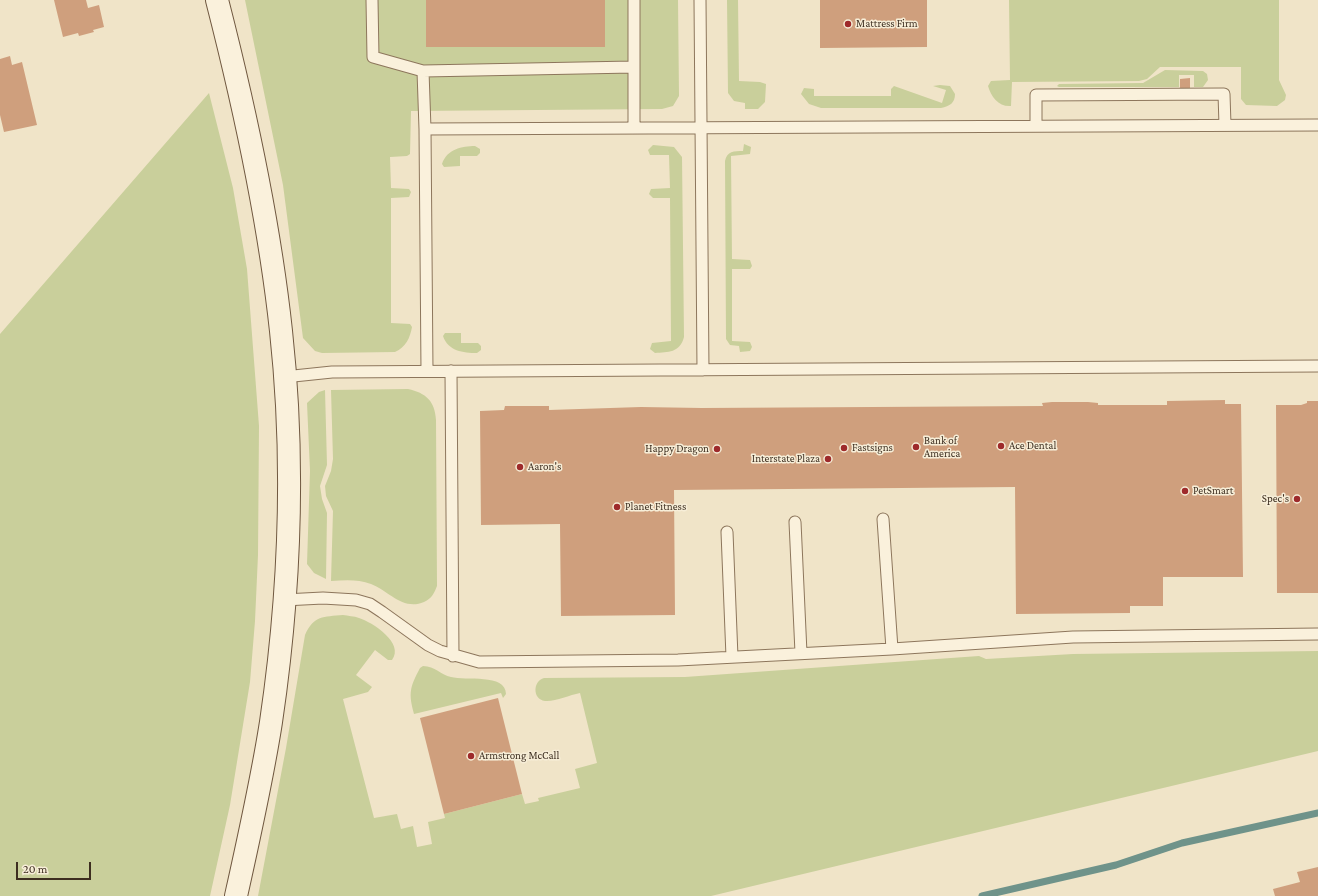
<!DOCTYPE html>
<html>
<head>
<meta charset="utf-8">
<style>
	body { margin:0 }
	#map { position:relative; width:1318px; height:896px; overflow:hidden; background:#f0e4c8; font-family:"Crimson Pro",serif }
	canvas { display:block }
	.scale { position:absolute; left:16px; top:862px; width:75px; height:18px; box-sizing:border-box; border:2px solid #3d2e20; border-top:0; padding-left:5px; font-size:12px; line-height:14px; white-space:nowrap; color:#3d2e20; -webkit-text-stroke:3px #f7eed8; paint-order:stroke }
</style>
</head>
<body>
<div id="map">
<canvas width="1318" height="896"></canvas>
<div class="scale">20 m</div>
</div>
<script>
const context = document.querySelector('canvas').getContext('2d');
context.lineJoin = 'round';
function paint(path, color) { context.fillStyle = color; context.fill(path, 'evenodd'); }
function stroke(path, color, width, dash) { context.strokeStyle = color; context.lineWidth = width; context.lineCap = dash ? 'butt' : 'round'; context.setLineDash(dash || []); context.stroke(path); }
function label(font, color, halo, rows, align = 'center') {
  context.font = font + ' "Crimson Pro",serif'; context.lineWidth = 3; context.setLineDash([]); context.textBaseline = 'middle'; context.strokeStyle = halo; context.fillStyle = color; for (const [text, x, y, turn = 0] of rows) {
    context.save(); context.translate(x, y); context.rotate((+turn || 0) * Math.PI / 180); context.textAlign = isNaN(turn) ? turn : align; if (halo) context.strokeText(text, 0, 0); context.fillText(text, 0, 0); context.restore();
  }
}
paint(new Path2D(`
	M245,0H678L679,96L673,106L662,109L411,111L410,154L407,156L390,157L391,188L409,189L411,192L409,197L391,198V323L410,324L412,327C410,338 406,347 395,352L322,353L315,351L303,338L283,185Z
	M727,0H738L739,81L760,82L766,84L765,102L758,109H745V103L734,101L728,93Z
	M1009,0H1279V80L1286,95L1285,100L1277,106L1246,105L1241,99V67H1160L1147,79L1139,81L1012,82L1011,106C999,107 991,97 988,86L991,81L1010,80Z
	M1165,70L1203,71L1207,74L1208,80L1203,87H1194V75H1179V87H1059L1057,86L1059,84L1143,83Z
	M940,85L950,86L955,94C955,103 950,106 941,108H821L809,104L801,94L804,88L814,89V96H891V89L894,86L942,103L946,90L933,86Z
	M209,93L233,188L247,269L259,426L258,555L255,621L250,682L230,805L210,896H0V334Z
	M744,144L751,147L750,154L731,156L732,259L750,260L752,266L750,269H732V341L750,342L752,347L750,351L740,352L739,346L730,345L726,339L725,161C727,151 734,151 743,151Z
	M653,145L674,147L682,157L684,337C680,353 668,352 655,353L650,349L652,343L671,341L670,198H653L649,194L651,189L670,188L669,155H650L648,150Z
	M475,146L480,149V153L477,156H460V166L444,167L442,164C447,149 462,146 475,146Z
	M445,333H461V343H478L481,346V350L477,353C463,353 448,351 443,336Z
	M408,389C426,393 435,401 436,420L437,586C434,594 431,599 424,602C403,611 389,591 371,584C358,579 345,580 331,581L333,511L326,496L325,486L331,471L333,459L331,390Z
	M325,390L327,465L320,486L322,499L327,513L326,579L314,573L307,564L310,471L307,403L319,392Z
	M343,615C348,616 354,616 359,618C372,622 405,643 392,660H388L375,650L356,675L372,687L368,692L343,699L374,818L397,814L401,829L413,826L417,847L432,844L428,822L445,818L444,814L522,794L525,804L539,801L538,798L580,788L575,769L597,763L580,693C569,695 555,702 545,701C532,699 533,681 544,678L685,677L979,656L986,659L1073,654L1318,651V751L711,896H258L286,748L305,635C314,615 323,617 343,615Z
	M423,666C435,666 441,675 451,677C465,681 506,673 506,694L503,698L501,693L414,714C408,693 410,687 420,668Z`), '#c9cf9b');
stroke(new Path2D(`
	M982,896L1116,865L1182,843L1318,813`), '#6f938a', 7);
paint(new Path2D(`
	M54,0H86L88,8L99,5L104,27L93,30L94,32L79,36L78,33L63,37Z
	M426,0H605V47H426Z
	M820,0H927V47L820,48Z
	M10,56L12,65L22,62L37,125L4,132L0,115V59Z
	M1190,78V90H1180V79Z
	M1225,400V404H1241L1243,577H1163V606H1130V613L1016,614L1015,487L674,490L675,615L561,616L560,524L481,525L480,411L504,410L505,406H549V410L641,407L702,408L1043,406L1042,403L1052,402H1088L1098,403V405H1167V401Z
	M1307,401H1318V593H1277L1276,405H1301L1307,403Z
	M498,698L522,794L444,814L420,718Z
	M1318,867V896H1275L1273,889L1300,882L1297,872Z`), '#cf9f7d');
const lane = new Path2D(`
	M372,0L373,57L423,71L425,129
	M700,0L703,370
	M423,71L633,67
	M1036,126V95L1224,94L1225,125
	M634,128V0
	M427,371L425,129L1318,125
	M451,371L453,656
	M284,377L332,372L1318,366
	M883,519L892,649
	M795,522L801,653
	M727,532L732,657
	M284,600L323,598L356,600L370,604L382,612L428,645L440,651L479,662L678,660L892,649L1073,637L1318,634`);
const secondary = new Path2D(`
	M217,0C245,109 269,219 281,331C295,460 290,593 271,722C262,780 249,838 236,896`);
stroke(lane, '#8d765c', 13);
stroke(secondary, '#6f573f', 24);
stroke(lane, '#faf1dc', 11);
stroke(secondary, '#faf1dc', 22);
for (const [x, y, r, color] of [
	[848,24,4,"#9e2a2b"],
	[1001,446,4,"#9e2a2b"],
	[916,447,4,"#9e2a2b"],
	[844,448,4,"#9e2a2b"],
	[717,449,4,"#9e2a2b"],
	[828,459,4,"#9e2a2b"],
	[520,467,4,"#9e2a2b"],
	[1185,491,4,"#9e2a2b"],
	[1297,499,4,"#9e2a2b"],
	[617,507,4,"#9e2a2b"],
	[471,756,4,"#9e2a2b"]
]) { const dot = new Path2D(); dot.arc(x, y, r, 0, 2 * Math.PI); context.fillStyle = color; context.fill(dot); stroke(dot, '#f7eed8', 1.5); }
label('11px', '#3d2e20', '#f7eed8', [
	["Mattress Firm",856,24],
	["Bank of",924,441],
	["America",924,454],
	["Ace Dental",1009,446],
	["Fastsigns",852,448],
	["Happy Dragon",709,449,"right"],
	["Interstate Plaza",820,459,"right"],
	["Aaron's",528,467],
	["PetSmart",1193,491],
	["Spec's",1289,499,"right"],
	["Planet Fitness",625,507],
	["Armstrong McCall",479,756]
], 'left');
</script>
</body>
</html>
